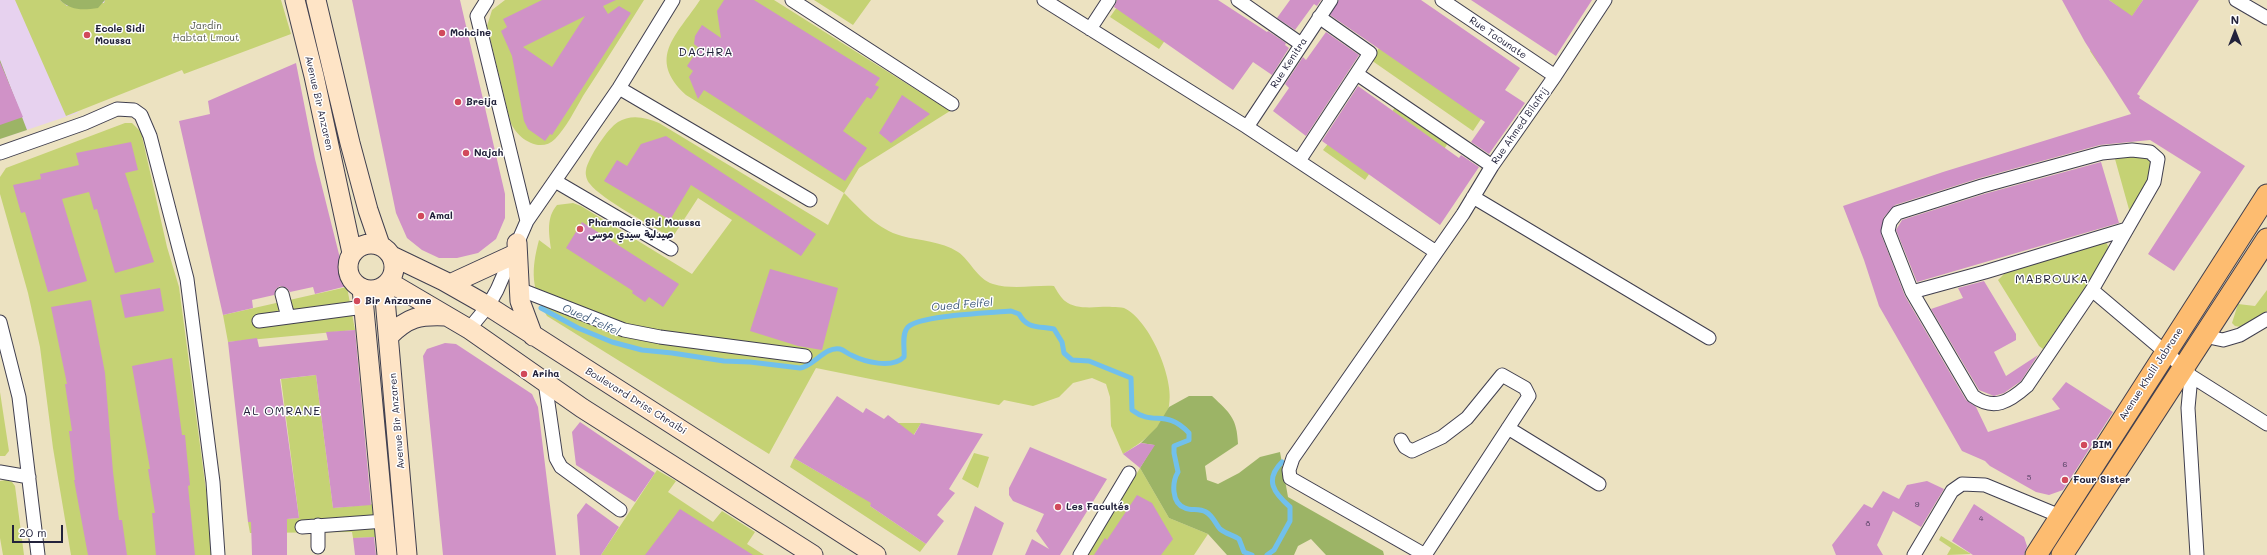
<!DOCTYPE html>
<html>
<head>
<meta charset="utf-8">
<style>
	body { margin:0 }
	#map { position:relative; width:2267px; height:555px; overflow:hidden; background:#ece2c1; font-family:Mali,sans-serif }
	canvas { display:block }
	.north { position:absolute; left:2215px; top:12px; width:40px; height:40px; -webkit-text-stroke:3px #fff; paint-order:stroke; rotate:0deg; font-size:11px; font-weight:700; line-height:16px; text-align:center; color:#22223b }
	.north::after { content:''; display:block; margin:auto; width:14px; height:18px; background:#22223b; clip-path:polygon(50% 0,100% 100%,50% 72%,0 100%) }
	.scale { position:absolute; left:12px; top:525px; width:51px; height:18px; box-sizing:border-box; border:2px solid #22223b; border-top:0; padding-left:5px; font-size:12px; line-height:14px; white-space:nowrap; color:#22223b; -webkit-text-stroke:3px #fff; paint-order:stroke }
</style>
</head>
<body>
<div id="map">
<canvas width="2267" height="555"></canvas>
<div class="north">N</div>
<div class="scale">20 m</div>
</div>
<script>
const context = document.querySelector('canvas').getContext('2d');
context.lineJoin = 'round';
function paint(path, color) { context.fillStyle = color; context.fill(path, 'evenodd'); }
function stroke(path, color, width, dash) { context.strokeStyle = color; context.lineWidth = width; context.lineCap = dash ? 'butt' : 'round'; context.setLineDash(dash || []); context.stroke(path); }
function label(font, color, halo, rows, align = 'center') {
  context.font = font + ' Mali,"Playpen Sans Arabic",sans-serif'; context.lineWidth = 3; context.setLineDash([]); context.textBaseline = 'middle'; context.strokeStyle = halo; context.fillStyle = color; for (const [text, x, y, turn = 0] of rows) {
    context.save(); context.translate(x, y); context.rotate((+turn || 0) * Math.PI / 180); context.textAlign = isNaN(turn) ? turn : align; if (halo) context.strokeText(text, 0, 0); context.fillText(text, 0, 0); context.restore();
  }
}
paint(new Path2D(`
	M0,0H165L77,113L0,139Z`), '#e7d2ef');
paint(new Path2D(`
	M15,0H60L67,6L104,3L105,0H281L291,34L184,74L182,70L66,116Z
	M505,0H644C624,32 604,64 583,96C575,110 566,128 555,139C539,155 514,136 510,120L487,26L492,10Z
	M700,0H774L950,111L859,168L844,193C862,211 877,229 902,236C920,241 941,241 958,252C970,260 977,279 993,284C1012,290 1035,285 1054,286C1057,291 1061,298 1065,301C1077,311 1098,306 1112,307C1116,307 1121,307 1124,308C1150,320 1175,380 1169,406C1163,428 1141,443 1123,454L1111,426L1110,397L1106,384L1092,378L1073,383L1059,397L1033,406L1004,400L999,405L816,368L769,454L547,316C531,289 531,270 539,240L551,249C549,233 546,218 557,205L573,203L581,206L692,274L732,220L698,198L672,238C654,227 601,199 590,184C587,181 585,175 586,170C588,158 608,128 618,122C630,114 646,117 659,123L828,225L844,193L686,95C646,58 677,35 700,0Z
	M814,0H871L853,25Z
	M1122,0L1170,33L1159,49L1110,17Z
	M2109,0H2143L2100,66L2090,51L2117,6Z
	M1383,42L1485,113L1473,131L1371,60Z
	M1396,106L1448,143L1439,157L1386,120Z
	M125,123H132L141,132L167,247L179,287L209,513L211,555H71L53,448L40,347L28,293L0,194V177L6,168Z
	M1335,135L1376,164L1365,180L1323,150Z
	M2126,156L2152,159L2153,170L2130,213L2115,159Z
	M2106,242L2109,248L2085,288L2043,349L2039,346L1998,280L2005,273Z
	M347,287L355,330L228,342L223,315Z
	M2267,290V311L2241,327L2235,326L2232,323L2238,304L2255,306Z
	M316,375L333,508L374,504L381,537L353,538L352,532L250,533L248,522L299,518L281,379Z
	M0,392L9,451L5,456H0Z
	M898,423H921L870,506L926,544L920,552L790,467L794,458L856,494Z
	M974,453L989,457L978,488L962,479Z
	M1140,468L1169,518L1208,534L1194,555H1088Z
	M657,470L676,481L668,492L713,522L722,511L755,532L747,544L764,555H601Z
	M6,480L12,482L15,486L24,555H3L0,538V481Z
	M1941,536L1971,554L1947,555L1951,548L1939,540Z`), '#c5d274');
paint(new Path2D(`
	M60,0H105L98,8C83,10 71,11 60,0Z
	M0,60L27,130L0,139Z
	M1189,396H1212C1230,413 1237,418 1238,444L1205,466L1207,480L1218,484L1239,473L1260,457L1280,452L1288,497L1383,551L1384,555H1326L1311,539L1298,546L1294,555H1227L1208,534L1169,518L1140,468L1154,445L1141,443L1157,427L1169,407Z`), '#9cb466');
stroke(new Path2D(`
	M541,308L578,328L612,342L642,350L672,353L724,361L750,362L800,368C814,366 825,346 840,349C844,350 848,354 851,355C865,362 892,369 904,357C905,349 901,334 908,327C920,315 990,313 1011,311L1019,314C1027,329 1038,326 1054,329L1062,342L1064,353L1072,360L1089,361L1131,378L1132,410C1154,427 1165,408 1189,433V440L1174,446V453L1178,472C1172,482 1171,503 1185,508C1191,511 1199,508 1206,512C1213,516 1215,523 1220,529C1226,534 1233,535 1239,539L1244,552L1252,555
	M1267,555L1274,550L1290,521V507C1274,493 1264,480 1282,462`), '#71c0ec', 5);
paint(new Path2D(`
	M352,0H460L505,194V218L496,239L478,253L457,258H439L422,250L407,238L396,213Z
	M542,0H616L603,6L608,14L619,6L631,13L552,135L550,134L545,141L528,129L524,121L512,56L501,31L507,27L503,19ZM585,16L552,67L523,47Z
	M724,0H754L880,78L875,85L879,87L871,99L867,97L843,131L867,148L845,181L704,90L698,99L689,77L693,71L687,66L699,48L694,44L695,36L702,25L721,38L717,11Z
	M1117,0H1218L1267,32L1268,31L1286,43L1285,45L1289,48L1272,75L1253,62L1233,90L1114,7Z
	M1290,0H1321L1317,6L1314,4L1295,30L1277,18Z
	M1339,0H1421L1520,68L1505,90L1525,103L1489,154L1471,142L1485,122L1330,15Z
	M1471,0H1592L1556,56Z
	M2062,0H2109L2132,16L2143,0H2199L2137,94L2140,96L2139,98L2245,166L2174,271L2148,254L2201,172L2150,140L2100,145L1980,178L1895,205L1884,217L1881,234L1905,296L1966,400L1976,407L1988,432L2060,409L2052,399L2066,382L2113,412L2063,490L2049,495L2036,492L1990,466L1985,461L1962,451L1879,306L1864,260L1843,206L1943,172L2131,114L2085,42Z
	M1326,32L1359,55L1306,136L1273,111L1289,88L1285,84L1303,57L1306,60Z
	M0,62L23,117L0,125Z
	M296,63L315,159L347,286L315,294L313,287L290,292L287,288L280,286L276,289L274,295L252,300L253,308L223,315L179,121L210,114L208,101Z
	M1358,86L1459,158L1461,155L1479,167L1440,225L1322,141Z
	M902,95L930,114L891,143L879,133Z
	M666,136L816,234L801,256L691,185L670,220L604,181L617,160L627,166L641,144Z
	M131,142L138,170L125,173L154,262L115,273L97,209L94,210L89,192L62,199L87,281L48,292L25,212L21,213L13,185L41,179L40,174L79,165L76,153Z
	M2101,162L2119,223L1917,282L1896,230L1902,220L1984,194Z
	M582,222L679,284L663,307L649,297L645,302L632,293L633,291L566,248Z
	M770,269L838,288L822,350L798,346L750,331Z
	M1984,281L2016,334V340L1994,352L2006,376L2038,355L2021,381L2004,393L1994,396L1979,390L1931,309L1963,298L1958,288Z
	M160,288L164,311L125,318L120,295Z
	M91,300L105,373L113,472L119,520H122L127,555H88L74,480H75L69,431H72L65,384H67L51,307Z
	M355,330L371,505L333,508L316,375L280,379L299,518L287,519V555H252L251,522H248L228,342L257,338L259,347L328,340L326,332Z
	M445,343L456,344L532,394L538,407L556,555H443L423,356L427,349Z
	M172,358L182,435H185L187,456L190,485L188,486L195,555H156L152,513H155L148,469H150L132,366Z
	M837,396L863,413L866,408L884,419L888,415L914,435L921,423L983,434L949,489L955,493L937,515L944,521L926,544L870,506L871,503L794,458Z
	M580,422L655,473L635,502L576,465L572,432Z
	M1141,443L1155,445L1140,468L1123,454Z
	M1030,447L1107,479L1060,555H1025L1032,539L1049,549L1036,531L1044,514L1013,501L1009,495V488Z
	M1927,481L1944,489L1921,527L1893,511L1877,545L1883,555H1836L1832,545L1864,504L1872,508L1883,491L1899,499L1907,485Z
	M1137,495L1152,503L1173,539L1161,555H1094L1105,538L1107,540Z
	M586,503L619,527L601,555H580L577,515Z
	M1974,504L2024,537L2027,546L2024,555H1973L1952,541Z
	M975,506L1004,523L992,555H957Z
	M680,509L753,555H645Z
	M374,537L376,555H355L353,538Z`), '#d092c7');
const minor = new Path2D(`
	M487,0L477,16L527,221
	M792,0L952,104
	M1044,0L1247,127L1436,252
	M1238,0L1301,44
	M1442,0L1555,76
	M2236,0L2267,18
	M1090,29L1109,0
	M1357,74L1492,166
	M619,88L810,200
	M1247,127L1331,0
	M0,153L85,123L117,109L134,110L141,115L150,136L187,279L213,482L218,555
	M1299,161L1370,53L1319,17
	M555,181L671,249
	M1473,197L1709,338
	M2127,229L2092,290L2027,386C2009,402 1994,411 1973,396L1912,292L1985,272Z
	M519,289L624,330L660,337L805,356
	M2092,290L2183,367L2191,376L2267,424
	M1912,292L1888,231L1890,222L1897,213L1982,186L2102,153L2132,150L2150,152L2158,159L2154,182L2127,229
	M282,294L288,317
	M259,321L364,307
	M0,322L19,397L38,555
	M469,329L488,306L497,290L527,221L619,88L673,0
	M2204,336L2223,340L2240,335L2267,319
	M2191,376L2188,408L2197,555
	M545,382L556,458L561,467L620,510
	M1508,428L1599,484
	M1401,440L1405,447L1412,451L1442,437L1467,418L1502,375L1525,388L1529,396L1425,555
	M0,472L29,477
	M318,525V547
	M302,527L385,521
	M1080,555L1129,473
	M1425,555L1290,478L1289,470L1293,458L1463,214L1492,166L1555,76L1605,0
	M1914,555L1952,491L1962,484L1985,485L2060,516`);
const secondary = new Path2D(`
	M295,0L314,76L352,253
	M316,0L350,143L368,210L380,245
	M517,243L520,301L533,336
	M348 267a23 23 0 1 1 46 0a23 23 0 1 1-46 0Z
	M392,256L444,281L488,306L876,555
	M389,282L469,329L582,408L813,555
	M450,284L513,255
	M384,287L407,555
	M362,288L387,555
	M389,336C408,317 419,315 445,316`);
const primary = new Path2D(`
	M2036,555L2267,195
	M2062,555L2267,239`);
stroke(minor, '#403f4f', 15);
stroke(secondary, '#403f4f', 21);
stroke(primary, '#403f4f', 23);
stroke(minor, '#fff', 13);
stroke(secondary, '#fee4c6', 19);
stroke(primary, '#fdbc70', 21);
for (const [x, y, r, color] of [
	[442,33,4,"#d1495b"],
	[87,35,4,"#d1495b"],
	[458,102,4,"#d1495b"],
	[466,153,4,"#d1495b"],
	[421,216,4,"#d1495b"],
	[580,229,4,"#d1495b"],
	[357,301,4,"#d1495b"],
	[524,374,4,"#d1495b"],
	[2084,445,4,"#d1495b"],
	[2065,480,4,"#d1495b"],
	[1058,507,4,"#d1495b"]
]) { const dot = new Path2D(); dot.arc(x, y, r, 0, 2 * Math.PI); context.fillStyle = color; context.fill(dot); stroke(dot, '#fff', 1.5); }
label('8px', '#4e3e5e', null, [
	["6",2065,465],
	["5",2029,478],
	["9",1917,505],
	["4",1981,519],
	["8",1868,524]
]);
label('10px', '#53574c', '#fff', [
	["Jardin",206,26],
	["Habtat Lmout",206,38]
]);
label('bold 10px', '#22223b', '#fff', [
	["Ecole Sidi",95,29],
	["Moussa",95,41],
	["Mohcine",450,33],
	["Breija",466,102],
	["Najah",474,153],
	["Amal",429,216],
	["Pharmacie Sid Moussa",588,223],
	["صيدلية سيدي موسى",588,235],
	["Bir Anzarane",365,301],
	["Ariha",532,374],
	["BIM",2092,445],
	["Four Sister",2073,480],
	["Les Facultés",1066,507]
], 'left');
label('10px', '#22223b', '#fff', [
	["Rue Taounate",1498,38,34],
	["Rue Kenitra",1289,63,-57],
	["Avenue Bir Anzaren",319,103,77],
	["Rue Ahmed Bilafrij",1520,126,-55],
	["Avenue Khalil Jabrane",2151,374,-57],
	["Boulevard Driss Chraibi",636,401,32],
	["Avenue Bir Anzaren",397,421,-95]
]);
label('italic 11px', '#3e5979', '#fff', [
	["Oued Felfel",962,305,-5],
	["Oued Felfel",591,320,24]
]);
context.letterSpacing = '1px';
label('12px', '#22223b', '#fff', [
	["DACHRA",706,52],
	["MABROUKA",2052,279],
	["AL OMRANE",282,411]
]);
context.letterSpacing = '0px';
</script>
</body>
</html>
